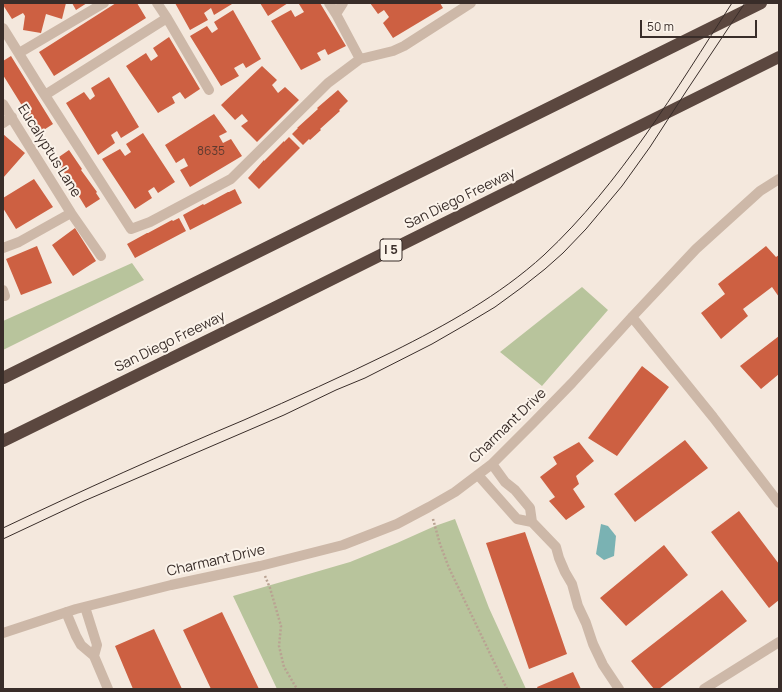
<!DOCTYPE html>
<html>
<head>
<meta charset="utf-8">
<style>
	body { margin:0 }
	#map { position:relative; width:782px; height:692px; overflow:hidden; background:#f4e8dd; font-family:Manrope,sans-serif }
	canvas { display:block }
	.frame { position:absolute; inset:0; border:4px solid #392d29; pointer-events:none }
	.scale { position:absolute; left:640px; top:20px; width:117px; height:18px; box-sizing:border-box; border:2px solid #392d29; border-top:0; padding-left:5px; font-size:12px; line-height:14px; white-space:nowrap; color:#392d29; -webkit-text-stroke:3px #fbf3ea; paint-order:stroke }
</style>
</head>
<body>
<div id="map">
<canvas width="782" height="692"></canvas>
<div class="frame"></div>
<div class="scale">50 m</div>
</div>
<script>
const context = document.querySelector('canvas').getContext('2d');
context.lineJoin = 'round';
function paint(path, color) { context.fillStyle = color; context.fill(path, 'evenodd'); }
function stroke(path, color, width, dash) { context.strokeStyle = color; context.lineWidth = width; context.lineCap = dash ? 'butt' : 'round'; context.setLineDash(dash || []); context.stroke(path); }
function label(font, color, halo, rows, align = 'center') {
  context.font = font + ' Manrope,sans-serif'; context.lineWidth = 4; context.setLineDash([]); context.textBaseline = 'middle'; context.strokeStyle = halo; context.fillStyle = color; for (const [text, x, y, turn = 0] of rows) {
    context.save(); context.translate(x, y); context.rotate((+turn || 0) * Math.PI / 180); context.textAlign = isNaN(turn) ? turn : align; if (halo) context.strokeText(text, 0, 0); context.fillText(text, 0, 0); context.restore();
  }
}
paint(new Path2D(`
	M132,263L144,280L3,350V321Z
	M582,287L608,310L542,386L500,352Z
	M455,519L489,608L526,689H277L233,596L350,562L397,543L435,526Z`), '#b8c49c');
paint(new Path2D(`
	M601,524L608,526L616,536L614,556L604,560L596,554Z`), '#7ab2b3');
paint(new Path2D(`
	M3,3H66L62,19L46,14L41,33L23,30L25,16L23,13L12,19L3,5Z
	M72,3H87L76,10Z
	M116,3H137L146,18L54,76L39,52Z
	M175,3H232V4L214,15L211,8L204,13L208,20L190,30Z
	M260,3H288L268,16Z
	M301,3H320L346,46L328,55L325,49L317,53L321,60L301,70L271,21L291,10L295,17L304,12L299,4Z
	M370,3H440L443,8L393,38L383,23L389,17L384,10L378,14Z
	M233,10L261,59L246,68L243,63L234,68L239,76L221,86L190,36L207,26L212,33L218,29L214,22Z
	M169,37L200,89L185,99L180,92L172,97L175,103L158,113L126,66L146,53L151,61L158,56L153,48Z
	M11,56L53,124L39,133L3,75V61Z
	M262,66L277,80L272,85L278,93L285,87L299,100L257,142L241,126L248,121L242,114L235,120L221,105Z
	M109,77L139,127L121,138L117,131L111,135L115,143L98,155L66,103L84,92L90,100L95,96L91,88Z
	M338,90L348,101L339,110L340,111L320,129L321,130L310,140L309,139L303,145L292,134L298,128H297L318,109L317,108Z
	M214,114L227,132L219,136L223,143L231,139L242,156L190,187L180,170L188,166L184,158L176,163L165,145Z
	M143,133L175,182L158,193L154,187L148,191L152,198L135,209L102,159L120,149L125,156L131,152L126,144Z
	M3,134L25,153L3,178Z
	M289,137L300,148L259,189L248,178L264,160V161L284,141V142Z
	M69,150L82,169L81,170L97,192L96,193L100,199L86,208L56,159Z
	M34,179L53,207L16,229L3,208V198Z
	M235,189L242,203L190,230L183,215L203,204L204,205L228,192H229Z
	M179,218L186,231L135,258L127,244L147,233H148L172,220L173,221Z
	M75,228L96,261L73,276L52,245Z
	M37,246L52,283L21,295L6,259Z
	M766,246L776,257L779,255V297L772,287L743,309L748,316L721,339L701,313L725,294L718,284Z
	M779,336V374L761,389L740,366Z
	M642,366L669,387L617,456L588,438Z
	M685,440L708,468L635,522L614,494Z
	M579,442L594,461L576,476L579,484L573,489L585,507L566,520L549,501L555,497L540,477L557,464L553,457Z
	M739,511L779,564V600L769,608L711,532Z
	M525,532L567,654L529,669L486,543Z
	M664,545L688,575L626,626L600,598Z
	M722,590L747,621L659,689H654L631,661Z
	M222,612L259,689H211L183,630Z
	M154,629L182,689H133L115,646Z
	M573,672L581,689H538L537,687Z`), '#cd6042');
stroke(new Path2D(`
	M433,519L440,544L449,568L507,689
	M265,576L270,588L281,626L279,646L284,667L297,689`), '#b9a292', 2.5, [2, 2]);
stroke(new Path2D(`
	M329,3L336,14L360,59
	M336,14L343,3
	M167,18L209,90
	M3,28L39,86L131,229L150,222L231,179L328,83L360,59L393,51L404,46L471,3
	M19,53L104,3
	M45,95L167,18L157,3
	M3,104L71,213L19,242L3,248
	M3,123L12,117
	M71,213L101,256
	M3,290L5,296
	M632,317L713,417L779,503
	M492,464L505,482L515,490L530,508L532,522L556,547L559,558L565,572L572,584L578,606L586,623L593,644L603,665L619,689
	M478,475L517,519L532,522
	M66,612L76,636L81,645L94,656L97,645L85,607
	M3,633L76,609L171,585L260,566L343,545L397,524L429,507L455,492L492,464L533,423L572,383L632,317L696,249L760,191L779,179
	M94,656L108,689
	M704,689L779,642`), '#cdb8a8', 10);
stroke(new Path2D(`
	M3,378L761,3
	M3,441L274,308L779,57`), '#5b473f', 12);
stroke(new Path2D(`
	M3,528C83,490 163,454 244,420C294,398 343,376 392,352C446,325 499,296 544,255C621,183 675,91 732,3
	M3,539L84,501L284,415L336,390L365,378L432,344L465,325L495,307L521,288L545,269L563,253L586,229L622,186L650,147L687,90L745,3`), '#392d29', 1);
label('12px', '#5e3a2f', null, [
	["8635",211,152]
]);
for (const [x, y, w] of [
	[391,250,22]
]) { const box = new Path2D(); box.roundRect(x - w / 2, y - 11, w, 22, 3); context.fillStyle = '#fbf3ea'; context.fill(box); stroke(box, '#392d29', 1); }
label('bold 13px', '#392d29', null, [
	["I 5",391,250]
]);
label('14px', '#392d29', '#fbf3ea', [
	["Eucalyptus Lane",49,151,58],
	["San Diego Freeway",460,199,-26],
	["San Diego Freeway",170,342,-26],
	["Charmant Drive",508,426,-44],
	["Charmant Drive",216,561,-13]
]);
</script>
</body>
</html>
